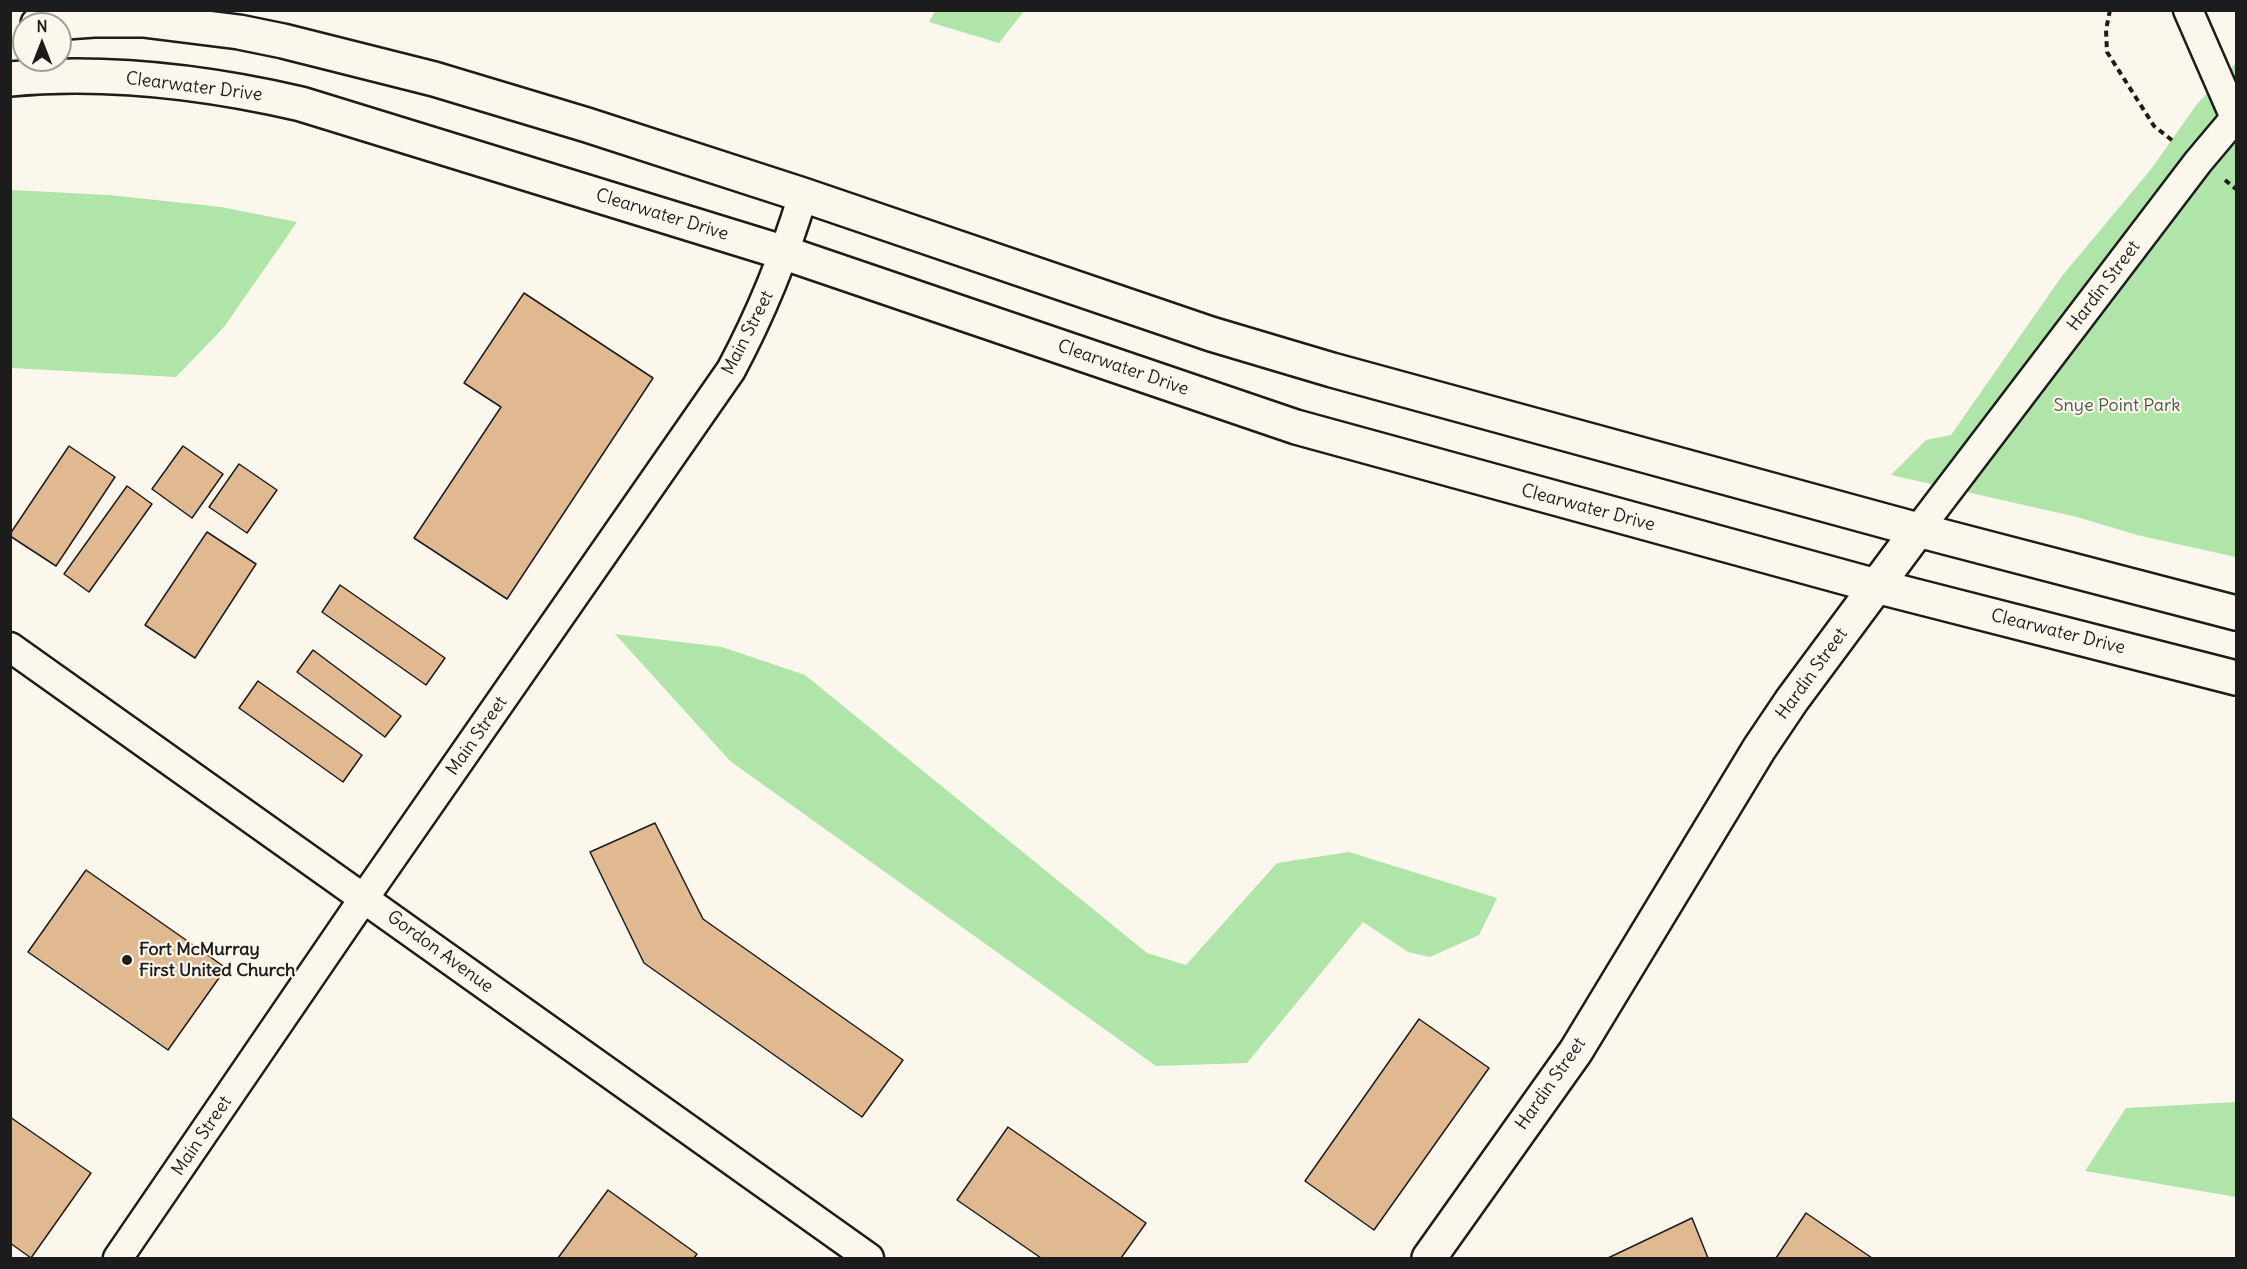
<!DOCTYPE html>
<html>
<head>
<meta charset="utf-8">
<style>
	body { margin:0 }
	#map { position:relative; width:2247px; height:1269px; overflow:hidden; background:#fbf7ec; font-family:Delius,sans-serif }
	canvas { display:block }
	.frame { position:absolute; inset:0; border:12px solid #1c1c1c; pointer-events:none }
	.north { position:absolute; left:12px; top:12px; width:60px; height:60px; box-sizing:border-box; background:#fbf7ec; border:2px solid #a29f99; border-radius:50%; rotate:0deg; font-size:16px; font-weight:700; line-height:24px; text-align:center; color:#1c1c1c }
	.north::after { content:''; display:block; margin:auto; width:21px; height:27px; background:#1c1c1c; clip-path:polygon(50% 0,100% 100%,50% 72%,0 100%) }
</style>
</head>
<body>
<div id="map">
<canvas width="2247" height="1269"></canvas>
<div class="frame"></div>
<div class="north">N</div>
</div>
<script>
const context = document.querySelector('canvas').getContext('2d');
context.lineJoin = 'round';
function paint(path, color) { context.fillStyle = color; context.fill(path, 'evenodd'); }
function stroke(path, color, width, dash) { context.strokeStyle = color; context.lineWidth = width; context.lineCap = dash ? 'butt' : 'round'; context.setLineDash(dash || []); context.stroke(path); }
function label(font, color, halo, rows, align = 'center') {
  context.font = font + ' Delius,sans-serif'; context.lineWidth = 4.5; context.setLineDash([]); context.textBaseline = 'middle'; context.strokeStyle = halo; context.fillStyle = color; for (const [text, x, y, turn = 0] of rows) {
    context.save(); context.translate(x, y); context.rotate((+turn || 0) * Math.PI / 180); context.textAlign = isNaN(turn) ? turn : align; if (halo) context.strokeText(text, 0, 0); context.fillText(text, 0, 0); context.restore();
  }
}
paint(new Path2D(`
	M935,11V10L1024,11L999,43L929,22Z
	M2236,63V557L2137,535L2077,517L1891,475L1926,440L1951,435L2062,276L2152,168L2197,104Z
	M11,190L109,195L221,207L297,222L224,327L176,377L11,368Z
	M615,634L722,647L805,675L1147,953L1186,965L1277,863L1349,852L1497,898L1479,935L1430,957L1408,952L1363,922L1247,1063L1156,1066L730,761Z
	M2236,1096V1197L2085,1171L2126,1108L2235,1102Z`), '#afe5a8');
const building = new Path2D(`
	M524,293L653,378L507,599L414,538L501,407L464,383Z
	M69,446L115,477L56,566L10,536V534Z
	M183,446L223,474L192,518L152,489Z
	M239,464L277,490L247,533L209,507Z
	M127,486L152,504L89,592L64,574Z
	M207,532L256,564L195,658L145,625Z
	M340,585L445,658L426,685L322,612Z
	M313,650L401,716L385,737L297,672Z
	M258,681L362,755L343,782L239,708Z
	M655,823L703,919L903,1060L862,1117L644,963L590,852Z
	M86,870L226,968L168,1050L28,952Z
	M1419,1019L1489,1068L1374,1230L1305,1181Z
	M10,1117L91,1173L31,1258L10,1243Z
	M1008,1127L1146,1223L1121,1258H1041L957,1200Z
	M608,1190L697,1254L694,1258H558Z
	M1806,1213L1872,1258H1776Z
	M1692,1218L1708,1258H1608Z`);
paint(building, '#e0b991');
stroke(building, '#1c1c1c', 1.5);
const minor = new Path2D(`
	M2188,10L2236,120
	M1918,530L2198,162L2235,118
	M10,647L869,1258
	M118,1258L364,898L731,370C762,312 784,258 803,195`);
const tertiary = new Path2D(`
	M1429,1258L1576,1051L1759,749L1792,700L1918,530`);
const secondary = new Path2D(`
	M38,24L94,20H143L239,32L283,41L434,79L587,125L803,195L1211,334L1332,370L1918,530L2236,613
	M10,79C108,70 206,82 301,104L785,253L1296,427L1876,586L2236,678`);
stroke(minor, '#1c1c1c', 33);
stroke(tertiary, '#1c1c1c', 38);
stroke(secondary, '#1c1c1c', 38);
stroke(new Path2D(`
	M2110,10L2106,30L2107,52L2154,126L2173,141
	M2225,180L2236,189`), '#1c1c1c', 4, [6, 4.5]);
stroke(minor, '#fbf7ec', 28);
stroke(tertiary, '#fbf7ec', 33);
stroke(secondary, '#fbf7ec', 33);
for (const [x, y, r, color] of [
	[127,960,6,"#1c1c1c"]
]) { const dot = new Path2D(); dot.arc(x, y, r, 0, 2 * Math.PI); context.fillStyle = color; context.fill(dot); stroke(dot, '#fbf7ec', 2); }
label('18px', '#1c1c1c', '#fbf7ec', [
	["Clearwater Drive",194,87,7],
	["Clearwater Drive",662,215,17],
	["Hardin Street",2104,286,-53],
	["Main Street",748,333,-63],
	["Clearwater Drive",1123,368,19],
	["Clearwater Drive",1588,508,15],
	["Clearwater Drive",2058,632,14],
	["Hardin Street",1812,674,-54],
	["Main Street",477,736,-55],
	["Gordon Avenue",440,952,36],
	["Hardin Street",1551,1084,-55],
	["Main Street",202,1136,-56]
]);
label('18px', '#485846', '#fbf7ec', [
	["Snye Point Park",2117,406]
]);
label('bold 18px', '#1c1c1c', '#fbf7ec', [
	["Fort McMurray",139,950],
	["First United Church",139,971]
], 'left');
</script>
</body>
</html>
